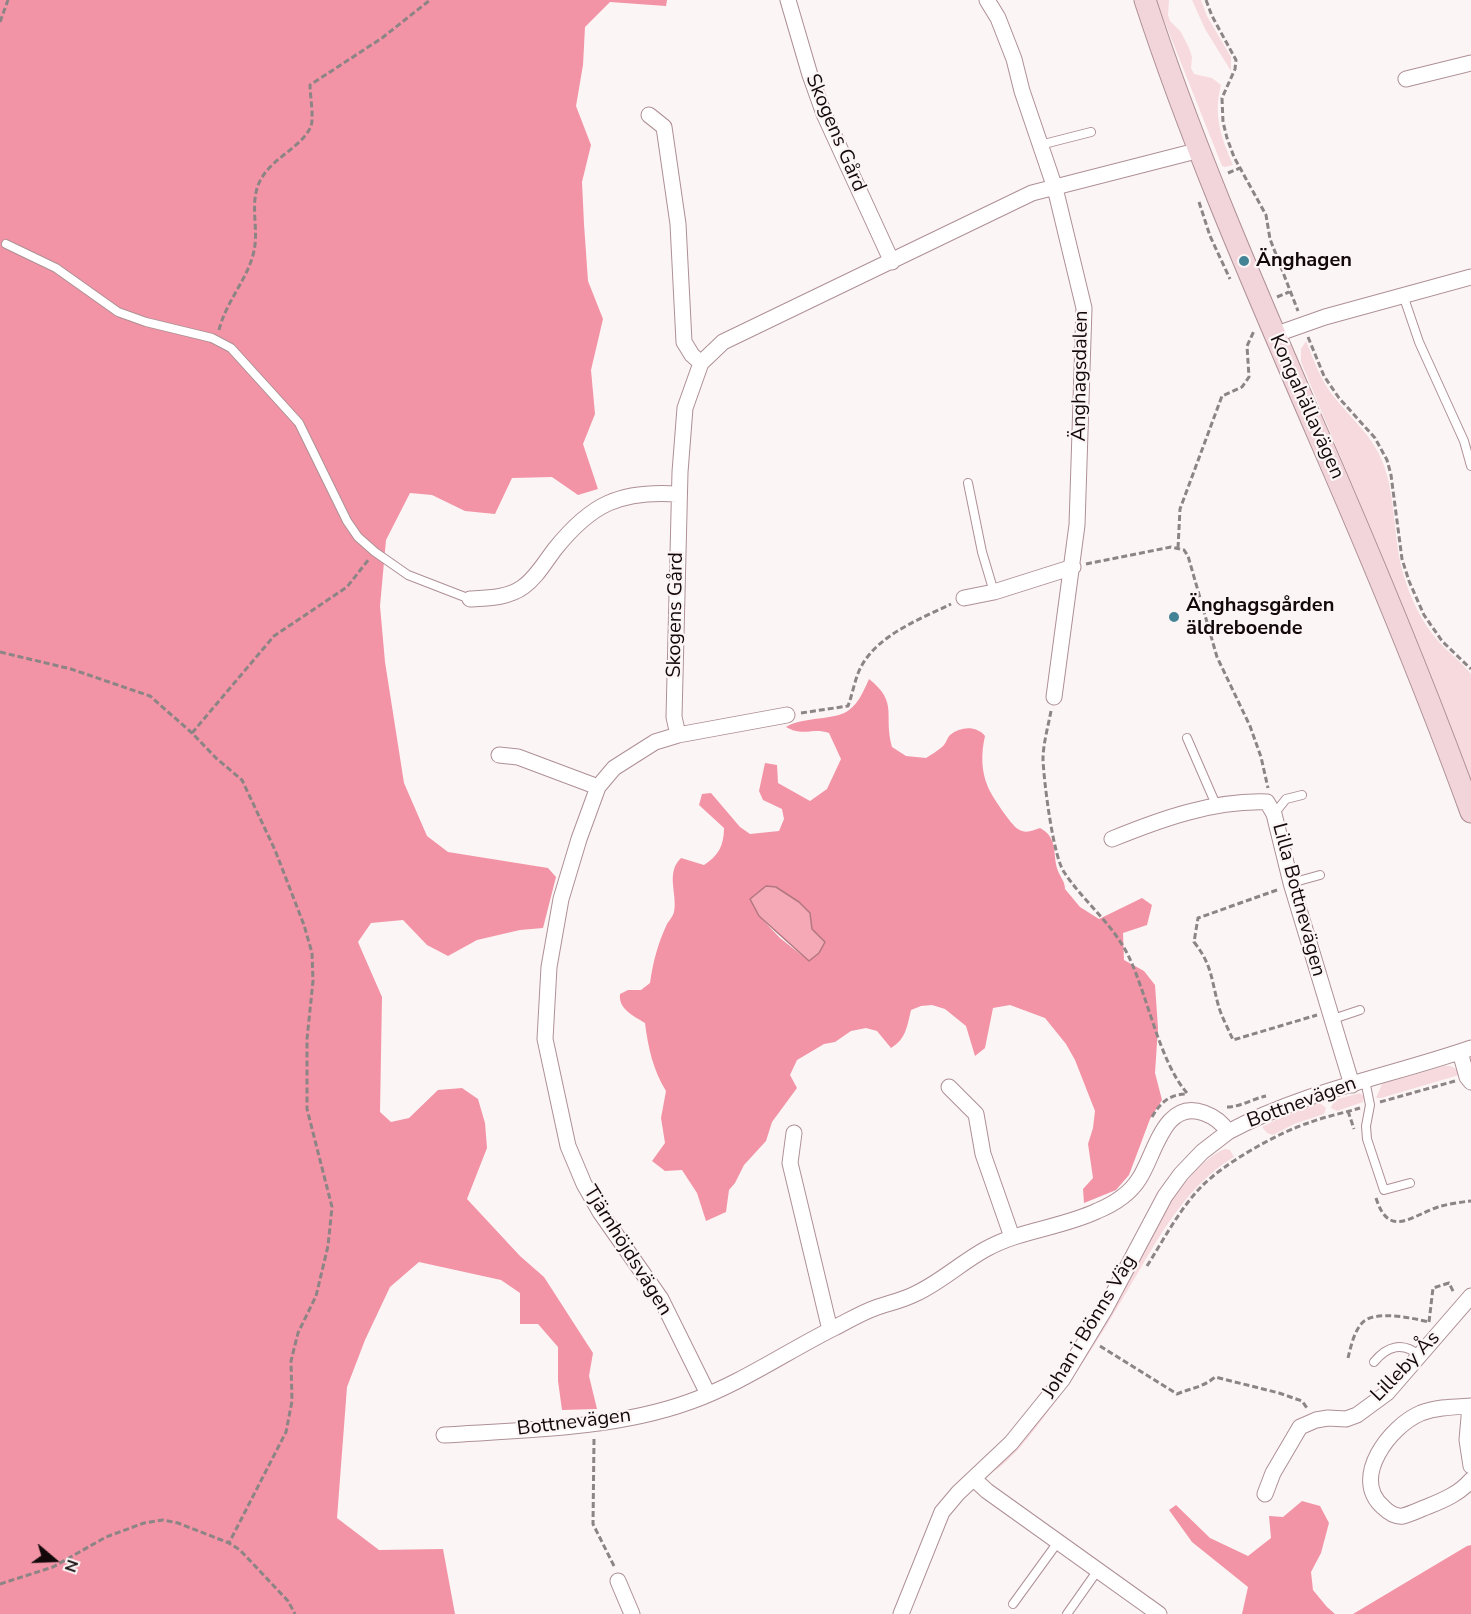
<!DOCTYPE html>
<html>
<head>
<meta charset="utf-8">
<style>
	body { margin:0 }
	#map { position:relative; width:1471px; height:1614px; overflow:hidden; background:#fcf5f6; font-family:"Nunito Sans",sans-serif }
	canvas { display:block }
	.north { position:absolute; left:24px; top:1530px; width:60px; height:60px; -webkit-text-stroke:4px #fcf5f6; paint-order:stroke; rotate:109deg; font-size:16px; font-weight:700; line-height:24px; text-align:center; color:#13090b }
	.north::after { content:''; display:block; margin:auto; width:21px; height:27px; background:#13090b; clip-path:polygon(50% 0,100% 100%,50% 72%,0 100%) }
</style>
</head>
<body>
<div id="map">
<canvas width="1471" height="1614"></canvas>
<div class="north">N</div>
</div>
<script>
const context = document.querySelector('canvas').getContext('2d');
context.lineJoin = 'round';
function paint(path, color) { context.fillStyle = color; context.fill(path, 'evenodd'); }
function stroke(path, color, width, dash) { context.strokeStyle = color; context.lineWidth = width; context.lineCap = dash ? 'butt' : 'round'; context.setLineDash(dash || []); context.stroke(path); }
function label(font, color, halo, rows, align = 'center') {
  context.font = font + ' "Nunito Sans",sans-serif'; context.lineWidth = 4.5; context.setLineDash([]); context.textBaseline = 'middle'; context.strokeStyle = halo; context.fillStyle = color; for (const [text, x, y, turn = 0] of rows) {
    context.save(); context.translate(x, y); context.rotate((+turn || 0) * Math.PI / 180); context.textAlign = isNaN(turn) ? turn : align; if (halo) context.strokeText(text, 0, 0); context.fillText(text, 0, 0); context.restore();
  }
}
paint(new Path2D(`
	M1156,0H1169L1168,15L1170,21L1181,32L1189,48L1192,57L1191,68L1194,74L1212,78L1221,85C1213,115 1221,137 1233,165L1225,167L1222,166Z
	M1192,0H1201L1207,16L1231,57V71L1205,29Z
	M1306,341C1314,360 1321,382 1335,398C1349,416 1367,431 1378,452C1397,488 1392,534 1403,573C1410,598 1422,623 1439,642C1449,653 1462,662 1471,674V780L1381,554L1301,362V349Z
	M1444,1066H1451L1459,1071V1075L1381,1098H1376L1382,1084Z
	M1360,1093L1364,1097L1363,1102L1337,1111L1331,1108L1334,1100Z
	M1320,1103L1326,1108L1324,1114L1294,1124L1273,1135L1267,1133L1262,1127L1289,1113Z
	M1225,1149L1230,1150L1234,1157C1180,1189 1152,1251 1120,1303C1096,1344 1070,1383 1041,1421C1029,1437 1008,1464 991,1473L1025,1438L1081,1364L1162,1214C1176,1194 1201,1158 1225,1149Z`), '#f7dade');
paint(new Path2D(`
	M0,0H667L666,6L610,2L585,27L583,65L576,106L591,145L582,182L584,224L588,281L603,319L591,370L595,414L583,444L598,489L578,495L552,477L512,478L495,514L465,511L432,495L410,493L386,540L380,606L385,662L404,783L427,836L448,852L548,868L556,877L543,928L520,930L477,940L448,956L427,945L403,920L371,923L358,942L382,997L380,1112L391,1122L409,1118L438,1090L462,1088L478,1099L485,1123L487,1148L467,1199L520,1256L544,1277L593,1353L589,1376L597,1409L562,1410L558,1381V1347L538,1324H520V1293L501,1280L419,1262L390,1287L365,1340L347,1387L337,1518L379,1550L443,1549L455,1614H0Z
	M869,679C899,703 883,714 892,747L906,756L926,758C931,755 937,751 942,747C946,744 947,738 950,735C961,726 977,726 985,736C981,753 981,771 988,787C991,795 1011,825 1018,829C1025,834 1032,831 1040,828C1059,838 1052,855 1058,871C1061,878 1065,882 1065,889L1080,907L1099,919L1142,898L1152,905L1147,925L1123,933L1124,960L1144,971L1155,985L1158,1028L1155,1073L1162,1100L1150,1119L1129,1175L1116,1190L1084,1203L1083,1189L1093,1178L1088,1144L1093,1128L1095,1111L1075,1060L1066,1044L1045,1018L1010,1005L993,1008L985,1048L975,1056L966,1026L945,1009L932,1005L921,1006L911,1010C907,1027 906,1039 891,1048L877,1031L866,1028L851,1031L835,1042L824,1044L797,1060L790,1075L797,1088L772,1122L766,1141L744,1165L735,1183L729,1190L726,1212L706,1221L697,1193L682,1170L665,1171L652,1161L665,1143L661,1118L666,1091C653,1070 648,1047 645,1023C634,1016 618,1009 620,994L628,990H641L650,983C653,962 658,943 667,924C669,921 673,916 674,912C678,895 665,873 681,858L704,865C718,856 724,846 724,828L699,805L702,794L711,793L740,827L750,834L779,831L784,819L782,809L763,800L759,791L765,763L777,765L778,783L810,801L827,789L841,759L829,733C813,727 803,737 786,727C804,716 835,721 849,710C859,703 864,690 869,679ZM766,886L777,887L799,902L810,913L812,929L809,961L780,938L759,916Z
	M1302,1501L1320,1506L1329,1523L1321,1553L1311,1572L1313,1590L1327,1607L1335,1614H1242L1248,1587L1192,1542L1169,1510L1176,1505L1210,1538L1248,1556L1271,1538L1269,1516L1283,1517Z
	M1471,1545V1614H1353L1467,1546Z`), '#f294a5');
const water = new Path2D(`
	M766,886L776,887L799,902L810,913L812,929L825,942L819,953L809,961L759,916L750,899Z`);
paint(water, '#f5a8b5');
stroke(water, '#b17882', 1.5);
const lane = new Path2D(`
	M1040,145L1091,132
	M6,244L56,268L118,312L146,322L212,338L231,348L299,423L347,521L358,537L375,552L408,575L470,599
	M1403,295L1419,342L1464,441L1471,466
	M968,483L982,552L994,592
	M1187,738L1217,807
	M1274,814L1286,799L1302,795
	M1291,883L1320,875
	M1333,1019L1360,1010
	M1365,1080L1370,1105L1366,1126L1367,1139L1384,1190L1410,1183
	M1374,1362C1387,1346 1403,1341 1420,1356
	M1013,1604L1058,1542
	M1067,1614L1098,1570`);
const street = new Path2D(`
	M788,0L810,75L824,114L892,262
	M987,0L998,18L1014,59L1022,91L1055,188L1084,308L1077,525L1054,697
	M1406,79L1471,63
	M649,115L664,127L678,224L684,342L692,355L701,363L723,342L1032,193L1200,150
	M1274,335L1325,317L1471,277
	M964,598L994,592L1073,567
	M470,599C487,598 508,598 523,587C536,578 545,562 555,549C591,504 620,490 678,494
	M678,735L674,717L680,472L685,408L701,363
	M499,755L518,757L598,787
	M1112,839C1161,819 1214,800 1267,802L1274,814L1291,883L1352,1085
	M1460,1052L1467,1077L1471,1082
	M949,1087L976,1114L983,1154L1012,1237
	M794,1133L790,1163L830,1330
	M708,1394L661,1299L600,1212L584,1184L568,1146L545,1039L549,967L561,899L579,839L598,787L614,768L655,742L678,735L787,715
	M1470,1406L1467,1440L1471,1466
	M1471,1406C1454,1407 1437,1407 1421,1413C1390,1426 1350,1478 1383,1507C1388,1512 1395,1517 1403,1516C1411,1514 1421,1509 1429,1506C1444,1500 1460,1493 1471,1480
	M444,1435C523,1430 614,1429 689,1402C740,1384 786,1352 834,1328C848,1321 861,1313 875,1308C889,1303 904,1300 917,1293C942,1281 962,1262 986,1249C1020,1230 1061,1228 1097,1211C1114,1204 1129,1195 1139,1179C1155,1155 1164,1098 1204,1113C1215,1117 1222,1122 1228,1132C1304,1091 1390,1076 1471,1048
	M974,1479L987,1491L1159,1614
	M1265,1494L1273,1473L1300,1427L1316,1420L1328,1418L1346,1419L1357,1415L1387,1393L1471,1296
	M618,1581L632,1614
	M901,1614L942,1512L958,1493L1011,1443L1062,1380L1105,1309L1165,1196L1181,1174L1202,1152L1228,1132`);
const secondary = new Path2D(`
	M1145,0C1193,147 1255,288 1316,430C1371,556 1424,683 1471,812`);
stroke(lane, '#ae9095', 10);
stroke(street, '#ae9095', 17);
stroke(secondary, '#ae9095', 23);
stroke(new Path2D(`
	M1206,0L1212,16L1236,60L1235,69L1222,98L1223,122L1227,138L1234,157L1266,215L1270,239L1298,311
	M0,22L8,0
	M1228,173L1240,168
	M1199,202L1210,236L1230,279
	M1277,297L1289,292
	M219,330C226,302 246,281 253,255C260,231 249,206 259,183C270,158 302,148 311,126C314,118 310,95 310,85L382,38L430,0
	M1308,337L1324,376L1339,398L1375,438L1387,460L1391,475L1402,559L1409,581L1424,615L1442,641L1471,669
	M1178,548L1180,509L1222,396L1242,387L1249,377L1247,346L1254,331
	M1086,564L1171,547L1184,550L1188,556L1217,657L1250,726L1261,757L1268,788
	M0,652L71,669L150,696L192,733L216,758L242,780L275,850L304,925L312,953L313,981L307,1039V1109L332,1207L328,1246L316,1296L298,1333L291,1361L292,1401L286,1432L229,1543
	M1051,711C1048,727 1043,744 1043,760C1044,782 1053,856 1064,872C1083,901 1112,923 1128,955C1148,996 1159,1061 1187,1093
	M801,713L848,706C853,693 855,677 862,665C880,634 920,619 951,604
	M192,733L274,636L347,587L369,559
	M1277,890L1198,918L1194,942C1212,965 1211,978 1218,1004C1221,1016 1228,1028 1233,1040L1317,1015
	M1380,1102L1455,1081
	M1227,1107C1240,1107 1252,1099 1266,1096
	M1348,1111L1354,1129
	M1152,1117C1160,1103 1170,1094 1186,1094
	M1376,1198C1389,1239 1411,1216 1438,1207C1448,1204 1460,1202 1471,1201
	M1147,1266C1164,1239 1179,1210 1201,1187C1224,1163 1279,1132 1311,1122C1327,1116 1344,1113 1360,1108
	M1429,1322L1433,1288L1449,1283L1454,1293
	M1100,1346L1177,1394C1191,1388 1204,1387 1215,1377L1279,1393L1302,1401L1307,1408
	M1348,1358C1351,1346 1354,1331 1363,1322C1376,1310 1412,1318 1429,1322
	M594,1439L593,1524L615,1568
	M0,1584L53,1567L106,1537L144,1523L163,1520L178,1523L229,1543L240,1550L288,1601L295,1614`), '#8c8485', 3, [6, 3]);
stroke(lane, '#fff', 8);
stroke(street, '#fff', 15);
stroke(secondary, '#f2d5db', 21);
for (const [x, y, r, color] of [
	[1244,261,6,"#428395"],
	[1174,617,6,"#428395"]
]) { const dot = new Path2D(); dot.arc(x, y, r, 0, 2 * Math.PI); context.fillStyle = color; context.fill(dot); stroke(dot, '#fcf5f6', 2); }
label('20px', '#13090b', '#fcf5f6', [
	["Skogens Gård",835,133,67],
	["Änghagsdalen",1081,376,-89],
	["Kongahällavägen",1306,407,66],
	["Skogens Gård",676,615,-89],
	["Lilla Bottnevägen",1298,900,75],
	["Bottnevägen",1302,1103,-20],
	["Tjärnhöjdsvägen",627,1251,58],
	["Johan i Bönns Väg",1090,1327,-59],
	["Lilleby Ås",1406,1367,-46],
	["Bottnevägen",574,1423,-7]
]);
label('bold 20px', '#13090b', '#fcf5f6', [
	["Änghagen",1256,261],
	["Änghagsgården",1186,606],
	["äldreboende",1186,629]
], 'left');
</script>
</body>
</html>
